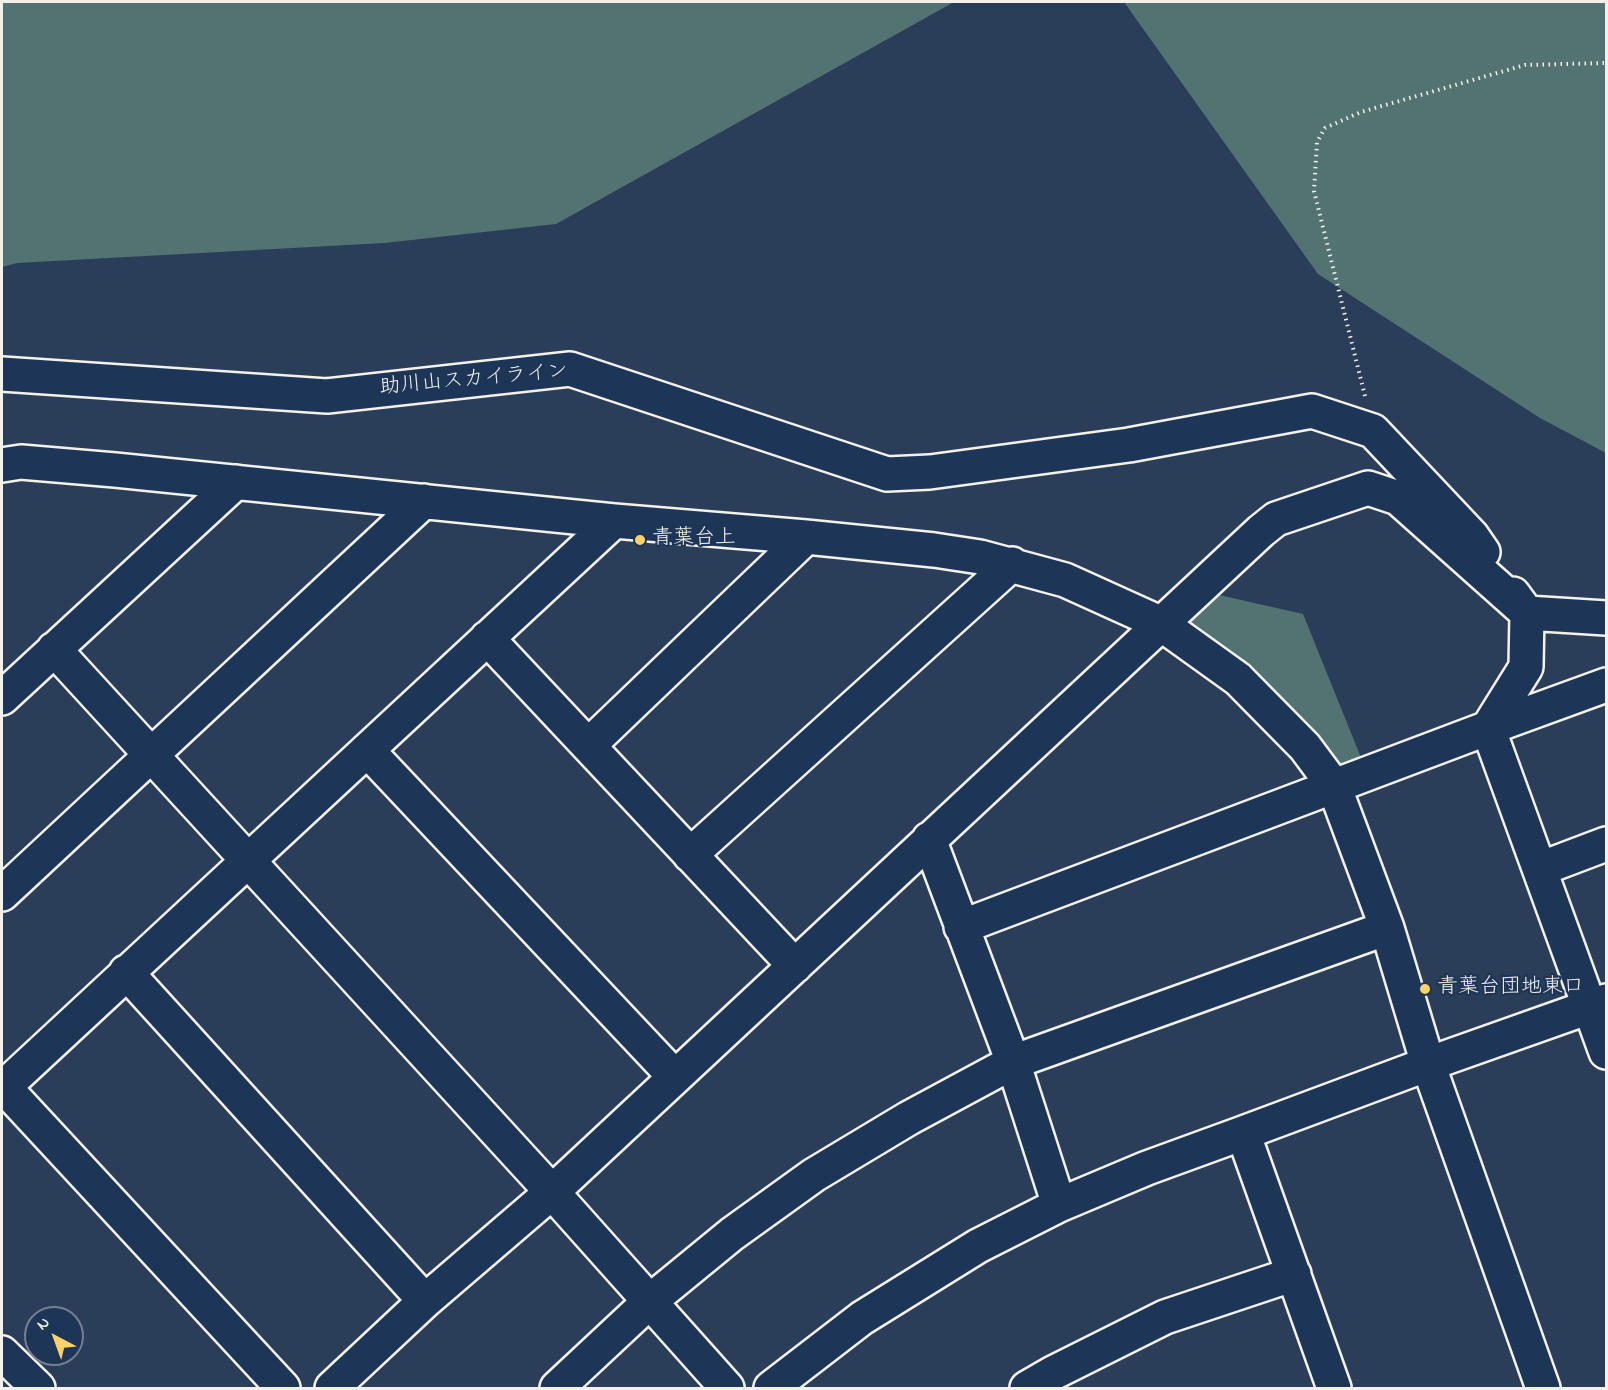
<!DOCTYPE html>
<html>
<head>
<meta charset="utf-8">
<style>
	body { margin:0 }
	#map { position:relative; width:1608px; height:1390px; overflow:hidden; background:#2a3e5a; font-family:"Indie Flower",sans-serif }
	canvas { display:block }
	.frame { position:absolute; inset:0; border:3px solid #f4f1e8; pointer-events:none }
	.north { position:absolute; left:24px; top:1306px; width:60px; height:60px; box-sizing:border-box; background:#1d3557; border:2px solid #738091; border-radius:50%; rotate:319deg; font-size:16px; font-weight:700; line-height:24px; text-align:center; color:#f4f1e8 }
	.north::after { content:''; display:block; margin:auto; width:21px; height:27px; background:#ffd166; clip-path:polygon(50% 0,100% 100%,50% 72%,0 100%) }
</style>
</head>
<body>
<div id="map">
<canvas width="1608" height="1390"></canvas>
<div class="frame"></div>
<div class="north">N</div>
</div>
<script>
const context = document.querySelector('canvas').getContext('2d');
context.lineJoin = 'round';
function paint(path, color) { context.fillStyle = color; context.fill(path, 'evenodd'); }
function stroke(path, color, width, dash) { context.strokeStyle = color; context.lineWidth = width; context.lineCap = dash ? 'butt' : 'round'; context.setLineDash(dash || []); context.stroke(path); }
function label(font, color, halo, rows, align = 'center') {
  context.font = font + ' "Indie Flower","Klee One",sans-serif'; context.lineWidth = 4.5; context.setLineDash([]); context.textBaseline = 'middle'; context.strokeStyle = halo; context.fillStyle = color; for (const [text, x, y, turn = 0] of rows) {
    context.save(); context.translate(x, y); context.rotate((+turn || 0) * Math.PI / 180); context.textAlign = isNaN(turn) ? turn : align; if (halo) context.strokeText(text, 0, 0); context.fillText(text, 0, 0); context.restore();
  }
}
paint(new Path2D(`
	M2,2H954L556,224L384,243L17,263L2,267Z
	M1124,2H1606V453L1540,418L1318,274Z
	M1219,595L1303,614L1364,765L1351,767L1335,765L1186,623Z`), '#537373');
const minor = new Path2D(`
	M2,374L327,396L570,369L887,474L930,472L1129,445L1312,411L1373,431L1472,536L1483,552
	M2,465L21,462L115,470L614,521L806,537L934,550L980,557L1065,580L1160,623L1238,679L1305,747L1334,786L1387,928L1428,1064L1543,1388
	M1513,594L1527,613L1606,618
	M487,638L795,966
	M54,649L552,1192L727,1388
	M2,698L236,482
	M589,745L806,537
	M367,750L675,1077
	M929,839L1013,1062L1059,1205
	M690,855L1012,564
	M1540,869L1606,844
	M2,894L424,501
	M961,927L1488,728L1606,685
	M126,972L425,1301
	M4,1087L283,1388
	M2,1089L614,521
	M2,1353L38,1388
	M332,1388L425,1301L552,1192L1261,531L1276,519L1368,488L1398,498L1527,613L1526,667L1488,728L1606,1052
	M557,1388L649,1302L732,1234L814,1175L909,1118L1013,1062L1387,928
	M771,1388L862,1318L978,1246L1059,1205L1147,1168L1243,1133
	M1027,1388L1053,1373L1165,1317L1294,1274
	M1334,1388L1243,1133L1428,1064L1606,1001`);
stroke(minor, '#f4f1e8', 38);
stroke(new Path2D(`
	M1365,396L1314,191L1317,142L1325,128L1361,112L1525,65L1606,63`), '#f4f1e8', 4, [1.5, 4.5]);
stroke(minor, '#1d3557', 33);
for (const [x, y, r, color] of [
	[640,540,6,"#ffd166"],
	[1425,989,6,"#ffd166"]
]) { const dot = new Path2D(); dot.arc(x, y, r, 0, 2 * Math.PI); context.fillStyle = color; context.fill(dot); stroke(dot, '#1d3557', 2); }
label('21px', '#f4f1e8', '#1d3557', [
	["助川山スカイライン",474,381,-5]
]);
label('21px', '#f4f1e8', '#1d3557', [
	["青葉台上",652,540],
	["青葉台団地東口",1437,989]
], 'left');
</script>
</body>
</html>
